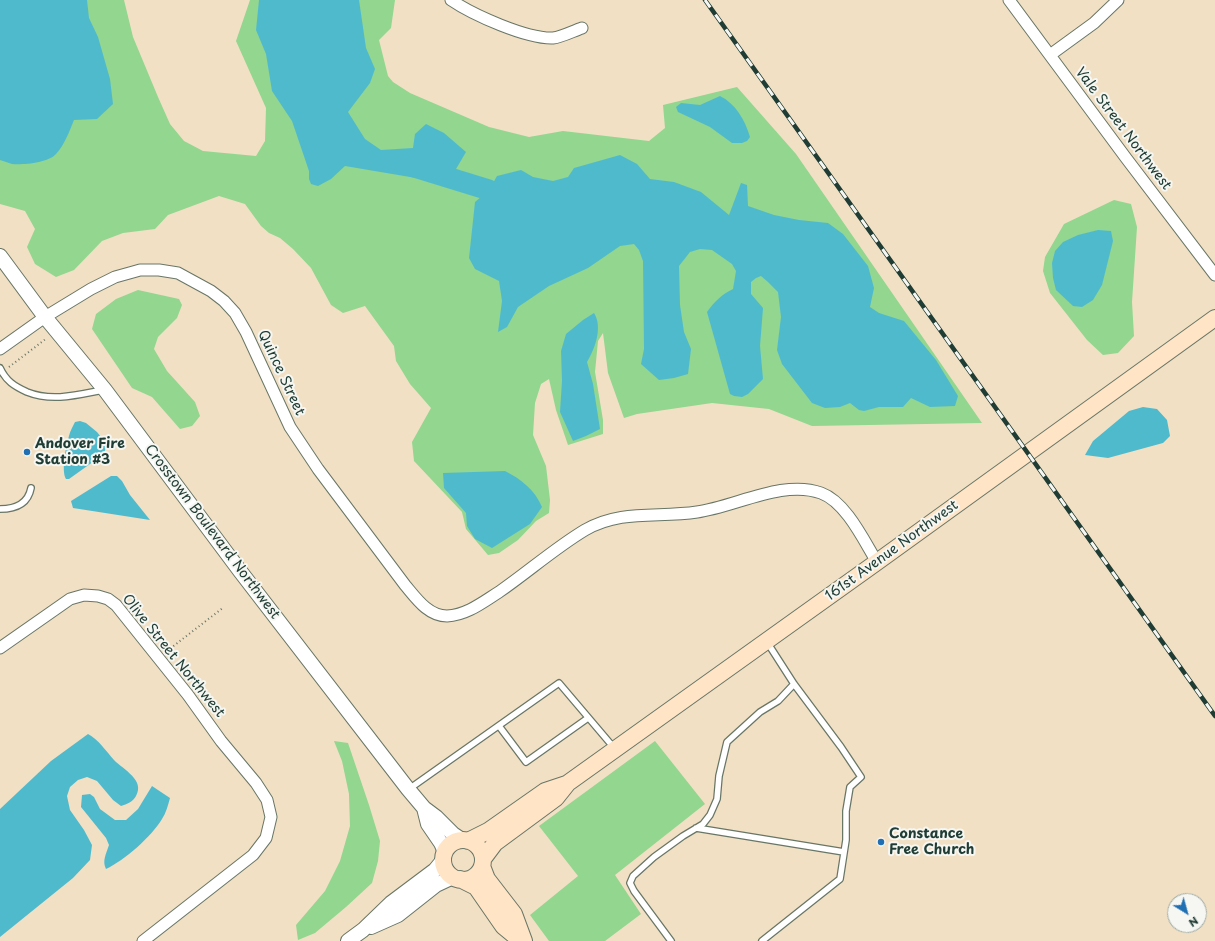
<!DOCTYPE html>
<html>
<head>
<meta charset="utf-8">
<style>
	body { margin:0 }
	#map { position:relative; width:1215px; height:941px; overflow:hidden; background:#f1e0c4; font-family:"Playpen Sans",sans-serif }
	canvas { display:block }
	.north { position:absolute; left:1167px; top:893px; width:40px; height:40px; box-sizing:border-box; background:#f6f6f2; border:1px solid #a0aca6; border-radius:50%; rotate:143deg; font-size:11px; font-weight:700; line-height:16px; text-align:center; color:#1f3d34 }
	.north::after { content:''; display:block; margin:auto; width:14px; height:18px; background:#1f6fb2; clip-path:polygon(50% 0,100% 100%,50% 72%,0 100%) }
</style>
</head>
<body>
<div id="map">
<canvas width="1215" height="941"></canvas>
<div class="north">N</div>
</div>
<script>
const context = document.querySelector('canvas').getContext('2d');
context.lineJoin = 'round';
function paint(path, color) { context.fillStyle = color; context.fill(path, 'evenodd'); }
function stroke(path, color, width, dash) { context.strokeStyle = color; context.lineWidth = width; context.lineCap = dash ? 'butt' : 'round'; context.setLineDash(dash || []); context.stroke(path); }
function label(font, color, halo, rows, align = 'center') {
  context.font = font + ' "Playpen Sans",sans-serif'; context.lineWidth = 4; context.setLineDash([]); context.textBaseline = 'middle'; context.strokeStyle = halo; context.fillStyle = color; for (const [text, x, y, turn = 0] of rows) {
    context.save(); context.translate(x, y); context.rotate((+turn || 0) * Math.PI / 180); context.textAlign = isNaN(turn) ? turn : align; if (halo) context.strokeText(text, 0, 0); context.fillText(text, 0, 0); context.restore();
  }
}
paint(new Path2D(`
	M0,0H124L133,37L158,97L170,124L184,141L203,151L256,156L265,141L266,108L236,41L250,0H395L391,28L379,40L388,76L393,82L410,93L489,127L529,137L563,131L649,141L665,128L663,105L737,87L796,154L982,423L812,426L769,409L712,403L637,414L624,418L608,373L603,333L598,341L595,372L603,420V434L568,445L556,410L549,379L541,384L535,403L533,435L546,466L550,500L549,513L536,521L518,540L499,553L488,555L466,529L462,512L414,461L412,442L431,408L410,384L396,361L394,346L365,306L343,313L331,305L311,268L293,249L280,238L269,233L261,226L245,204L219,196L168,215L155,229L123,233L102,241L74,270L56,277L35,264L27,247L35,229L25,211L0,204Z
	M1114,200L1131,204L1137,227L1132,302L1134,336L1118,353L1103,355L1087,340L1050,293L1043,271L1045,257L1064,224Z
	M138,290L179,299L182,305L177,318L158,337L154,349L167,371L195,402L200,416L192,426L180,429L152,397L132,388L92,329L96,314L116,299Z
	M334,741L348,743L369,805L380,841L378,861L372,883L346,907L315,933L298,940L296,925L325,891L340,861L350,826L349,794L342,761Z
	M655,741L705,804L615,875L641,914L605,941H549L530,915L578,876L539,826Z`), '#92d68f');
paint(new Path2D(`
	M0,0H87L89,18L98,37L110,79L113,104L97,119L74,120C69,132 65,144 56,154C48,163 23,165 12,164C8,163 4,161 0,160Z
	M259,0H359L366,48L375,69L370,83L348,112L365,139L381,150L413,148L415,134L426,124L444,133L466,152L456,169L422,179L345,166L331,179L318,186L311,184L309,179V171L292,121L272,91L266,54L256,30Z
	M720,96C736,104 745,120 750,137L747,141L742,143H732L710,127L678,112L676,107L681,103L700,105Z
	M620,155L637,164L650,179L674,182L701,192L729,215L741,183L747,185L748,206L774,215L799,220L828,223L843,234L868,266L874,288L870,307L879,313L904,321L936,360L958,396L955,406L930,407L911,398L903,407H879L864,411L859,410L850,403L840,407L825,408L812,403L782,364L777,350L781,317L778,292L768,282L761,276L756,278L751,282V294L763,308L760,346L763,379L748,394L742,397L734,396L730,394L707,312C715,301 721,295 733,289L736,271L732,264L712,250L700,249L690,252L679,266L680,305L684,332L691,349L688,374L674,378L659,380L641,364L644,349L643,261L639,250L634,244L620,246L588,268L549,286L518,307L507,327L498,332L502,301L499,281L475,269L469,258L475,202L489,190L497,176L521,170L533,177L553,181L568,177L574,168Z
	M1098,230L1111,231L1113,241L1102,285L1093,300L1082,307L1073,306L1056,290L1053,278L1052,263L1055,251L1063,242L1078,235Z
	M594,313C603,327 595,349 587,362L593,384L600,429L586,436L573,441L560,412L562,381L561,351L566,334L583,320Z
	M1143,407L1157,409L1167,420L1170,436L1163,443L1108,458L1085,455L1093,441L1129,411Z
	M80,421L86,423L97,432L105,442L106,446L104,454L69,479H66C61,471 66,445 69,436C70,431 73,426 75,422Z
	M505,471C521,479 535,490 542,507L530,524L492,548L475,539L467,526L466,513L444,488L443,473Z
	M111,476H117L122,481L130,495L150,520L73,508L71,501Z
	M88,734C98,739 106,751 114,760C124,770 145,780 136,796C133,802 127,804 121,806L113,800L97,781L87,777L78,780L70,787L67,796L70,810L84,830L92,845L90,860L73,878L0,937V809L51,761Z
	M152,786L170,798C168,805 166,813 162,819C151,837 125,860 106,869C102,861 106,854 109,845L106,838L81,807L82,795L90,794L94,797L100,809L115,820H126L138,809Z`), '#50bacd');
stroke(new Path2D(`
	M411,166L489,190`), '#50bacd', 21);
const service = new Path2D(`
	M0,368C6,381 14,386 27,392C52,402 77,395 103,390
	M0,509C15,509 28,504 31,488
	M499,726L526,762L588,718
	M409,789L559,683L615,749
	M696,828L844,852
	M671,941L634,891L630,883L633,876L654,857L683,836L703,824L710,815L717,799L719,776L727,742L760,712L778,701L794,684
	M762,941L840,879L846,840V811L850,787L861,777L841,747L794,684L767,642`);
const minor = new Path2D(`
	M451,0C473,15 527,39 553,38C562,37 573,31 582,28
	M1009,0L1126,158L1215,275
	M1050,55L1094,23L1118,0
	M0,349L45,317L91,289L115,277L133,272L140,270H159L178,273L211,291L224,301L235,313L246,332L290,427L318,469L405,585C416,598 428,616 447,616C467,615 483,602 499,592C528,572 555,548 585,530C621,509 658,518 697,512C735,507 783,479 821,493C846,502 864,541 877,562
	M0,648L70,599L84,595L98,596L108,599L116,605L188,695L221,741L256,783L267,800L271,817L266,838L253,855L143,941`);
const tertiary = new Path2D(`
	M0,256L45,317L105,390L240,571L408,789L424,808L436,817L453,834L462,840
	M424,808L428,824L441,843L445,852
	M371,927L398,915L436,885L453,877
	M348,941L363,930L391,903L435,870L444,859`);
const secondary = new Path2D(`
	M443 860a20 20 0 1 1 40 0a20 20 0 1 1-40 0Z
	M468,841L488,831L545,791L566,784
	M483,859L495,843L556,798L568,783L877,562L1215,318
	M482,866L487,879L514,914L524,941
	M460,879L476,887L503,926L521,941`);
stroke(service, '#687666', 8);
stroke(minor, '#687666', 13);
stroke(tertiary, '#687666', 16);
stroke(secondary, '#687666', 18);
stroke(new Path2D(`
	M9,367L47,338
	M167,651L224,607`), '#687666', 2, [1, 3]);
stroke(service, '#fff', 5.5);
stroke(minor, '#fff', 11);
stroke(tertiary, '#fff', 14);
stroke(secondary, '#ffe4c6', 16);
const rail = new Path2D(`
	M705,0L1215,716`);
stroke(rail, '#1f3d34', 4.5);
stroke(rail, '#f6f6f2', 3, [9]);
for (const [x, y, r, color] of [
	[27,452,4,"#1f6fb2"],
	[881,842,4,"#1f6fb2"]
]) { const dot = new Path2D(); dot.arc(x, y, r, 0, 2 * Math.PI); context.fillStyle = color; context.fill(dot); stroke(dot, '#f6f6f2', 1.5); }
label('14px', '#1f3d34', '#f6f6f2', [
	["Vale Street Northwest",1123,129,53],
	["Quince Street",281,373,65],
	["Crosstown Boulevard Northwest",212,532,53],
	["161st Avenue Northwest",892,551,-36],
	["Olive Street Northwest",173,656,51]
]);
label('bold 14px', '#1f3d34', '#f6f6f2', [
	["Andover Fire",35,444],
	["Station #3",35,460],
	["Constance",889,834],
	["Free Church",889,850]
], 'left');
</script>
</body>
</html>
